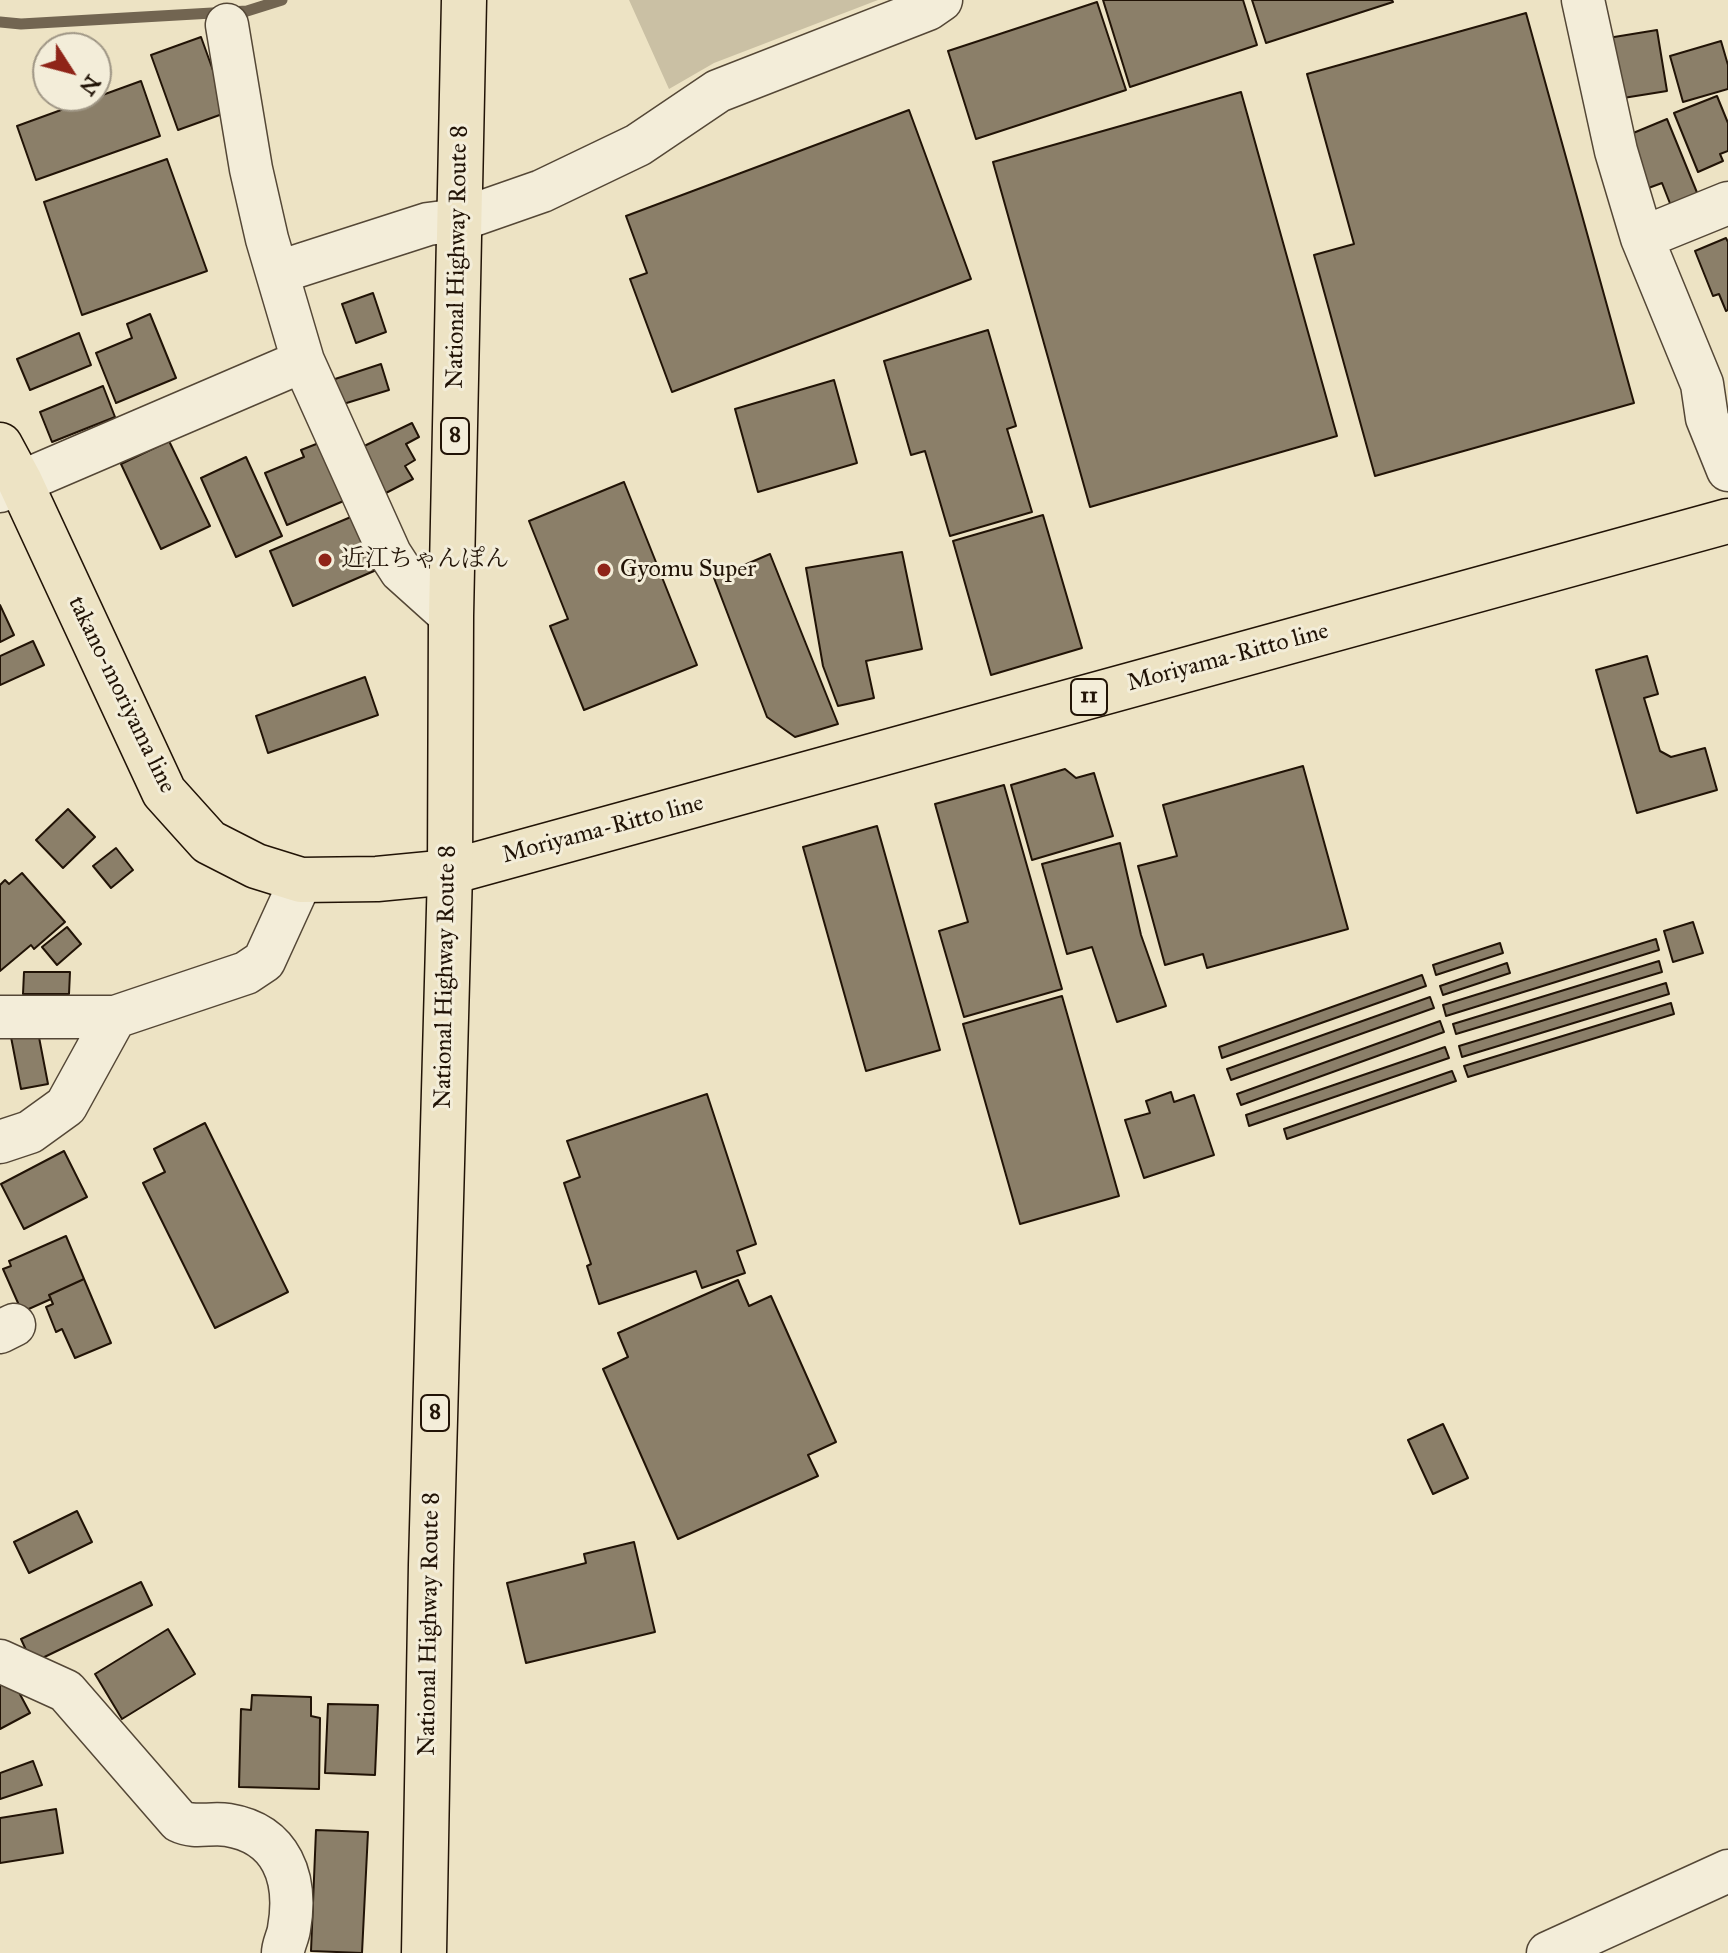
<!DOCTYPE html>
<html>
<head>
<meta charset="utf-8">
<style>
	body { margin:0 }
	#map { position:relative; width:1728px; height:1953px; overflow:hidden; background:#ede3c4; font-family:"IM FELL Great Primer",serif }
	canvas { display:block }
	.north { position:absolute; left:32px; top:32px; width:80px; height:80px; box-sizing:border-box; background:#f3edd9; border:2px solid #9f9685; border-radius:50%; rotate:126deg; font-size:22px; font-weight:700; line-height:32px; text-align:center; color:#211306 }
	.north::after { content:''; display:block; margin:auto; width:28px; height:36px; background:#8f2418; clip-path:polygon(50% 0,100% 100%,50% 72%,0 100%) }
</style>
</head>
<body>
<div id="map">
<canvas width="1728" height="1953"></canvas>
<div class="north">N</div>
</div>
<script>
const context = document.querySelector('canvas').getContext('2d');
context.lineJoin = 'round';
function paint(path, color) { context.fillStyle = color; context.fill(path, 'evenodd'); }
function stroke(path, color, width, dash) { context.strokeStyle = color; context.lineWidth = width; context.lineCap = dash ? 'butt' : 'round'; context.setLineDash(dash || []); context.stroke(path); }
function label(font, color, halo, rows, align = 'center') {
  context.font = font + ' "IM FELL Great Primer","Noto Serif JP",serif'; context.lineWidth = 6; context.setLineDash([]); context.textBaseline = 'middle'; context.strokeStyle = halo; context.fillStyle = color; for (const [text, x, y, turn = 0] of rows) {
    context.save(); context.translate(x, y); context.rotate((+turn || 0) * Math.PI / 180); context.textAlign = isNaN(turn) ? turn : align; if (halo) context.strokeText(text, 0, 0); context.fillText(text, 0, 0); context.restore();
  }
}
paint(new Path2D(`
	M629,0H878L714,63L669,89Z`), '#cac0a4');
stroke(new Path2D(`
	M0,22L21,24L247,11L282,0`), '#726551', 11);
const building = new Path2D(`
	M1103,0H1243L1257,45L1130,87Z
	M1252,0H1392L1393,2L1266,43Z
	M1097,2L1126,90L976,139L948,51Z
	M1526,13L1634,403L1375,476L1314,255L1354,244L1307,74Z
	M1657,30L1667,91L1617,99L1608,38Z
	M201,37L228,112L178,130L151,55Z
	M1721,41L1728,65V89L1683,102L1670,56Z
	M141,81L160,136L36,180L17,126Z
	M1241,92L1337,436L1090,507L993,162Z
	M1717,96L1728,123V151L1720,154L1723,161L1698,172L1674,113Z
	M909,110L971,279L672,392L630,279L647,273L626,216Z
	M1667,119L1698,195L1671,206L1662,183L1643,190L1626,136Z
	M167,159L207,271L82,315L44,202Z
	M1726,238L1728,242V310L1726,311L1719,294L1713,296L1695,251Z
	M373,293L386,332L356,343L342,304Z
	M150,314L176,378L116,403L96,353L132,338L127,324Z
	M988,330L1016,426L1007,429L1032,512L950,536L925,451L911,455L884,361Z
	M79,333L91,365L30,390L17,359Z
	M381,364L389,390L340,405L332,380Z
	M834,380L857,463L758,492L735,409Z
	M103,386L115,417L52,442L40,412Z
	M412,423L419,437L406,444L415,460L405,466L413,479L382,495L358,449Z
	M329,439L353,497L287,525L265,473L304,457L301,450Z
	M169,441L210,526L161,549L121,464Z
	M246,457L282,536L236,557L201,478Z
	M624,482L697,665L584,710L550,626L568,619L529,521Z
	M358,514L381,568L293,606L270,551Z
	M1043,515L1082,648L991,675L953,541Z
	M902,552L922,649L866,661L874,698L838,706L823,666L806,568Z
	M770,554L838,724L795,737L767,717L714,578Z
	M0,605L14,635L0,642Z
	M33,641L44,665L0,685V656Z
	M1647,656L1658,694L1644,698L1660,751L1671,757L1705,748L1717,790L1637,813L1596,670Z
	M365,677L378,715L268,753L256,716Z
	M1303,766L1348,929L1207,968L1203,954L1165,965L1138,866L1177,856L1163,805Z
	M1065,769L1076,778L1094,773L1113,836L1032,860L1011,785Z
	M1004,785L1062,989L964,1017L939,931L968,922L935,804Z
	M68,809L95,837L63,868L36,840Z
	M877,826L940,1050L866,1071L803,847Z
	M1120,843L1141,935L1166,1006L1117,1022L1092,947L1067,954L1042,864Z
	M116,848L133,870L111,888L93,866Z
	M22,873L65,922L34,949L31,945L0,971V885L5,880L9,884Z
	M1693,922L1703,953L1673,962L1664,931Z
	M67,927L81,944L57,965L42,947Z
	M1656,939L1659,950L1446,1016L1443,1005Z
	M1500,943L1503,953L1436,975L1433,965Z
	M1659,961L1662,972L1456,1034L1453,1024Z
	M1507,963L1510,973L1443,995L1440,986Z
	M24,972H70L69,994H23Z
	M1422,975L1426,986L1222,1058L1219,1047Z
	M1666,983L1669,994L1462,1057L1459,1046Z
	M1062,996L1119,1196L1020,1224L963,1024Z
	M1430,997L1434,1008L1231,1080L1227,1069Z
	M1671,1003L1674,1014L1468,1077L1464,1066Z
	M1440,1021L1444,1032L1241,1105L1237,1094Z
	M38,1032L48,1084L21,1089L11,1037Z
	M1445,1047L1449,1058L1249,1126L1246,1115Z
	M1452,1071L1456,1081L1287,1139L1284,1129Z
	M1171,1092L1174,1102L1194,1095L1214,1155L1144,1178L1125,1120L1150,1113L1146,1101Z
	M707,1094L756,1244L737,1251L745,1273L702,1288L696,1271L599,1304L587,1266L591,1264L564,1183L580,1177L567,1141Z
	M205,1123L288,1292L215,1328L143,1183L165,1172L154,1149Z
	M64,1151L87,1197L24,1229L1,1184Z
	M66,1236L84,1279L49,1295L51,1299L22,1312L3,1269L11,1266L9,1261Z
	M84,1279L111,1343L75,1358L62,1329L56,1332L46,1307L53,1304L49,1295Z
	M738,1280L749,1306L771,1296L836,1442L808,1455L818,1476L678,1539L603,1369L628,1357L618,1333Z
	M1443,1424L1468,1478L1433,1494L1408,1440Z
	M77,1511L92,1542L29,1573L14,1542Z
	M634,1542L655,1632L526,1663L507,1583L586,1563L584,1554Z
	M141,1582L152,1605L32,1663L21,1639Z
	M168,1629L195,1674L122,1719L95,1674Z
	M7,1670L30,1713L0,1729V1674Z
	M252,1695L311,1697V1716L320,1718L319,1789L239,1787L241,1709L251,1710Z
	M328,1704L378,1705L375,1775L325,1773Z
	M33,1761L42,1785L0,1799V1773Z
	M56,1809L63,1853L0,1863V1818Z
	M316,1830L368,1832L362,1953L311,1951Z`);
paint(building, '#8b7f69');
stroke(building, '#211306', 2);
const minor = new Path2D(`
	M1583,0L1616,151L1642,238L1702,384L1707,418L1728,470
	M227,25L251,169L267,239L303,361L390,554L401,571L451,616
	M1642,238L1728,203
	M279,272L428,224L459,220L542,191L638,145L718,91L928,9L941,0
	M0,491L303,361
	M0,1017H115L246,973L264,961L301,880
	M0,1142L30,1132L66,1106L115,1017
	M0,1332L14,1325
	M0,1661L66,1691L179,1821C195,1829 210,1822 228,1825C282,1834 298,1878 289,1929C288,1937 283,1945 283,1953
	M1548,1953L1728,1871`);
const major = new Path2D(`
	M0,445L20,482L164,792L209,842L256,866L301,880L377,879L450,872L1728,521`);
const highway = new Path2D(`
	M424,1953L431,1565L450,872L451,616L464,0`);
stroke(minor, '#544736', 45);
stroke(major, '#211306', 47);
stroke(highway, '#211306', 47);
stroke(minor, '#f3edd9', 42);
stroke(major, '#ede3c4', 44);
stroke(highway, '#ede3c4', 44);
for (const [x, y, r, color] of [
	[325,560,8,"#8f2418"],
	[604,570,8,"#8f2418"]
]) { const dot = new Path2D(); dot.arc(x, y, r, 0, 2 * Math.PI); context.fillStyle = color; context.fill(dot); stroke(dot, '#f3edd9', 3); }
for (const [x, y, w] of [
	[455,436,28],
	[1089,697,36],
	[435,1413,28]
]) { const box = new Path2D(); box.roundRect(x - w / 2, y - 18, w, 36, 6); context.fillStyle = '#f3edd9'; context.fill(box); stroke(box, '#211306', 2); }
label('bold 22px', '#211306', null, [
	["8",455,436],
	["11",1089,697],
	["8",435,1413]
]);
label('24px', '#211306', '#f3edd9', [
	["National Highway Route 8",458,257,-89],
	["Moriyama-Ritto line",1228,658,-15],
	["takano-moriyama line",121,695,64],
	["Moriyama-Ritto line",603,830,-15],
	["National Highway Route 8",446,977,-89],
	["National Highway Route 8",430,1624,-89]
]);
label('24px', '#211306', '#f3edd9', [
	["近江ちゃんぽん",341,560],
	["Gyomu Super",620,570]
], 'left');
</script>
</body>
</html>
